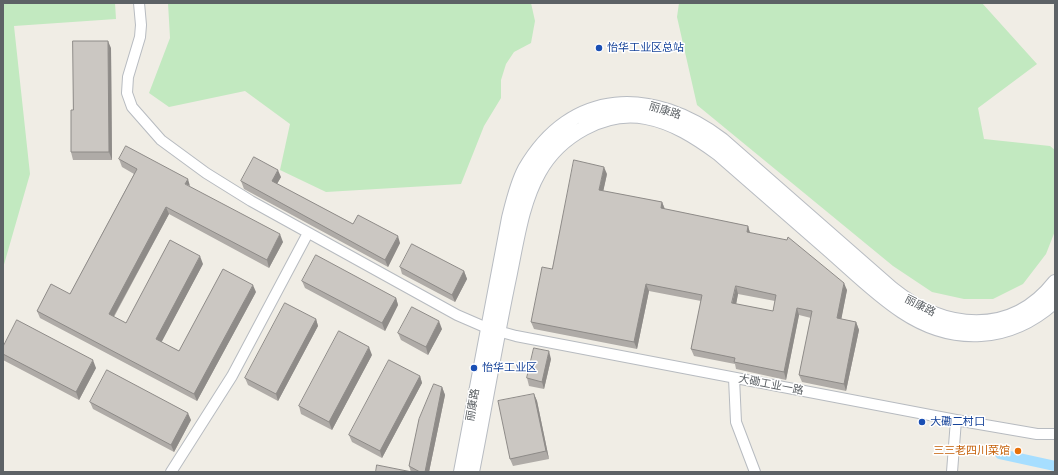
<!DOCTYPE html>
<html>
<head>
<meta charset="utf-8">
<style>
	body { margin:0 }
	#map { position:relative; width:1058px; height:475px; overflow:hidden; background:#f0ede5; font-family:"Fira Sans Condensed",sans-serif }
	canvas { display:block }
	.frame { position:absolute; inset:0; border:4px solid #5d6266; pointer-events:none }
</style>
</head>
<body>
<div id="map">
<canvas width="1058" height="475"></canvas>
<div class="frame"></div>
</div>
<script>
const context = document.querySelector('canvas').getContext('2d');
context.lineJoin = 'round';
function paint(path, color) { context.fillStyle = color; context.fill(path, 'evenodd'); }
function stroke(path, color, width, dash) { context.strokeStyle = color; context.lineWidth = width; context.lineCap = dash ? 'butt' : 'round'; context.setLineDash(dash || []); context.stroke(path); }
function label(font, color, halo, rows, align = 'center') {
  context.font = font + ' "Fira Sans Condensed","Noto Sans SC",sans-serif'; context.lineWidth = 3; context.setLineDash([]); context.textBaseline = 'middle'; context.strokeStyle = halo; context.fillStyle = color; for (const [text, x, y, turn = 0] of rows) {
    context.save(); context.translate(x, y); context.rotate((+turn || 0) * Math.PI / 180); context.textAlign = isNaN(turn) ? turn : align; if (halo) context.strokeText(text, 0, 0); context.fillText(text, 0, 0); context.restore();
  }
}
paint(new Path2D(`
	M3,3H115L116,19L14,26L30,174L3,268Z
	M168,3H531L535,21L531,43L514,52L506,64L501,80V98L484,126L461,184L326,192L280,170L290,124L245,91L169,107L149,93L170,38Z
	M679,3H982L1037,64L978,108L984,139L1050,146L1055,150V231L1046,254L1023,284L993,299H964L932,292L893,266L697,105L677,17Z`), '#c2e9c0');
stroke(new Path2D(`
	M1000,454L1055,466`), '#a6deff', 10);
const street = new Path2D(`
	M139,3L141,25L140,37L128,77L127,93L132,107L161,140L206,173L251,201L457,315L487,328L516,336L956,420L1037,434H1055
	M734,378L736,422L755,472
	M171,472L232,376L308,233
	M952,472L956,420`);
const secondary = new Path2D(`
	M461,472L509,218C513,202 517,184 525,169C572,88 653,88 722,140L892,289C944,331 1011,338 1055,282
	M472,472C485,406 496,339 510,273C517,239 522,202 539,172C559,136 604,109 646,117C673,122 696,137 718,153C755,185 791,217 828,249C852,270 876,294 902,311C953,345 1010,342 1055,301`);
stroke(street, '#b7bbc0', 12);
stroke(secondary, '#b8bcc2', 16);
stroke(street, '#fff', 10);
stroke(secondary, '#fff', 14);
paint(new Path2D(`
	M111,48L112,160H73L71,152L73,110Z
	M119,159L190,187L283,242L269,268L169,214L114,317L126,323L203,264L161,342L179,351L256,292L197,401L40,318L37,311L70,294L134,174L122,167Z
	M607,174L603,191L662,202L665,209L748,226L750,233L847,290L841,319L856,322L859,330L846,391L802,382L799,375L811,318L799,315L786,380L736,369L735,364L694,356L691,349L701,301L649,291L637,349L534,329L531,322L552,269ZM738,294L775,301L773,311L736,304Z
	M281,177L277,184L353,224L400,243L388,267L244,189L241,181Z
	M400,267L464,271L467,279L455,302L402,274Z
	M302,281L396,298L398,305L385,331L305,288Z
	M316,319L318,326L278,401L248,385L245,378Z
	M442,329L428,355L401,340L398,333Z
	M3,347L96,368L79,400L3,360Z
	M372,355L332,430L301,414L299,406Z
	M551,359L544,389L529,386L527,378Z
	M420,376L422,383L382,458L352,442L349,435Z
	M442,387L445,395L429,472H376H411L409,466Z
	M534,394L537,401L549,459L513,466L510,459Z
	M90,402L191,420L174,452L93,409Z`), '#afaba7');
paint(new Path2D(`
	M108,41L111,48L112,160L109,152Z
	M604,167L607,174L602,197L599,190Z
	M278,170L281,177L274,189L272,181Z
	M188,179L190,186L185,184Z
	M662,202L665,210L661,208Z
	M166,207L169,214L111,321L109,314Z
	M748,226L750,233L747,232Z
	M280,234L283,242L269,268L267,260Z
	M398,236L400,243L388,267L385,260Z
	M200,256L203,264L159,347L156,339Z
	M464,271L467,279L455,302L452,295Z
	M844,283L847,290L840,326L837,318Z
	M646,284L649,291L637,349L634,342Z
	M253,285L256,292L197,401L194,394Z
	M736,286L738,294L735,310L732,303Z
	M396,298L398,305L385,331L382,323Z
	M797,308L799,315L786,380L784,372Z
	M316,319L318,326L278,401L276,394Z
	M439,321L442,329L428,355L426,347Z
	M856,322L859,330L846,391L844,384Z
	M369,347L372,355L332,430L329,422Z
	M549,351L551,359L544,389L542,382Z
	M93,360L96,368L79,400L76,392Z
	M420,376L422,383L382,458L380,451Z
	M442,387L445,395L429,472H425Z
	M534,394L537,401L549,459L546,451Z
	M188,413L191,420L174,452L171,445Z`), '#8e8b88');
const building = new Path2D(`
	M73,41H108L109,152H71V110H73Z
	M126,146L188,179L185,184L280,234L267,260L166,207L109,314L126,323L170,240L200,256L156,339L179,351L223,269L253,285L194,394L37,311L51,284L70,294L137,169L119,159Z
	M254,157L278,170L272,181L353,224L358,215L398,236L385,260L241,181Z
	M574,160L604,167L599,190L662,202L661,208L748,226L747,232L787,240L788,237L844,283L837,318L856,322L844,384L799,375L812,311L797,308L784,372L734,362L735,358L691,349L702,295L646,284L634,342L531,322L542,267L552,269ZM736,286L776,295L773,311L732,303Z
	M412,244L464,271L452,295L400,267Z
	M316,255L396,298L382,323L302,281Z
	M285,303L316,319L276,394L245,378Z
	M412,307L439,321L426,347L398,333Z
	M17,320L93,360L76,392L3,354V347Z
	M339,331L369,347L329,422L299,406Z
	M534,348L549,351L542,382L527,378Z
	M389,360L420,376L380,451L349,435Z
	M107,370L188,413L171,445L90,402Z
	M434,384L442,387L425,472H420L409,466L419,419Z
	M534,394L546,451L510,459L498,401Z
	M377,465L412,472H376Z`);
paint(building, '#cbc7c2');
stroke(building, '#8e8b88', 1);
for (const [x, y, r, color] of [
	[599,48,4,"#1a4fb4"],
	[474,368,4,"#1a4fb4"],
	[922,422,4,"#1a4fb4"],
	[1018,451,4,"#e8710a"]
]) { const dot = new Path2D(); dot.arc(x, y, r, 0, 2 * Math.PI); context.fillStyle = color; context.fill(dot); stroke(dot, '#fff', 1.5); }
label('11px', '#164399', '#fff', [
	["怡华工业区总站",607,48],
	["怡华工业区",482,368],
	["大磡二村口",930,422]
], 'left');
label('11px', '#5d6266', '#fff', [
	["丽康路",665,111,17],
	["丽康路",920,306,27],
	["大磡工业一路",771,385,11],
	["丽康路",473,405,-80]
]);
label('11px', '#c56008', '#fff', [
	["三三老四川菜馆",1010,451]
], 'right');
</script>
</body>
</html>
